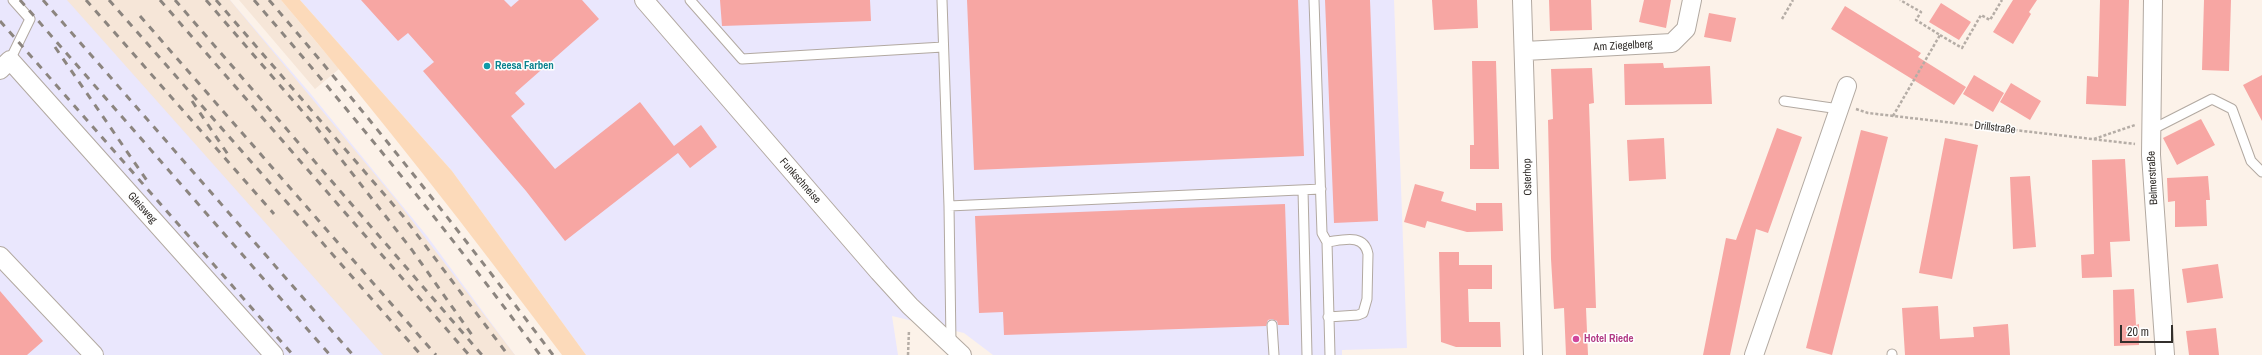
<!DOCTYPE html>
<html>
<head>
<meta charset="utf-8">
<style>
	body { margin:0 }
	#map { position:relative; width:2262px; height:355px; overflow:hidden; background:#fcf2e9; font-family:"Archivo Narrow",sans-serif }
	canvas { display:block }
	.scale { position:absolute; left:2120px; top:325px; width:53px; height:18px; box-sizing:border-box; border:2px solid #332f2c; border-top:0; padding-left:5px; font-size:12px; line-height:14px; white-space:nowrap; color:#332f2c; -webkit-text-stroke:3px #fff; paint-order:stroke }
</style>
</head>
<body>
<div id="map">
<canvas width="2262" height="355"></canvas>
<div class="scale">20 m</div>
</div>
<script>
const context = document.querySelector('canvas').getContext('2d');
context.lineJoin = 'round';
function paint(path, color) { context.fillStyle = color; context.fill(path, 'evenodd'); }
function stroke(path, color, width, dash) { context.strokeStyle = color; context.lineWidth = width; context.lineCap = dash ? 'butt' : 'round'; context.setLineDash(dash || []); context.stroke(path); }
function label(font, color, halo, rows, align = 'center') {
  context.font = font + ' "Archivo Narrow",sans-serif'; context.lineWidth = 3; context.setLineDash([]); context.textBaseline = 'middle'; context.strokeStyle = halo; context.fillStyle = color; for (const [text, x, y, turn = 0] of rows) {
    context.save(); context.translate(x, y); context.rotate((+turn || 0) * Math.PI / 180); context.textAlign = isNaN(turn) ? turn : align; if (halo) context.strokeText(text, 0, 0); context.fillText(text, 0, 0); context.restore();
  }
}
paint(new Path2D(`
	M0,0H230L310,93L427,236L515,355H0Z
	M300,0H1394L1407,348L1342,350V355H993L964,333L892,316L898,355H586L452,171Z`), '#eae7fd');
paint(new Path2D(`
	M67,0H230L397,201L515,355H383Z
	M239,0H281L339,69L315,89Z`), '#f6e6d8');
paint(new Path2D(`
	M281,0H300L452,171L586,355H562C471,234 379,115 281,0Z`), '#fcdaba');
paint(new Path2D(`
	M361,0H504L511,7L519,0H582L599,19L515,93L525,104L511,116L555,169L640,102L674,146L701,125L717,147L690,168L678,153L565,241L526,191L423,71L434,62L408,33L398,41Z
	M720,0H870L871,21L722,26Z
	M967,0H1298L1304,156L974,170Z
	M1325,0H1370L1378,221L1334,223Z
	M1432,0H1477L1478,28L1434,30Z
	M1549,0H1591L1592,30L1550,31Z
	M1644,0H1671L1666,28L1639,22Z
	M2013,0H2037L2029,12L2031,14L2013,44L1993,32Z
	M2100,0H2129L2126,106L2086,104L2087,76L2098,77Z
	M2204,0H2231L2229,71L2202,70Z
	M1941,3L1971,22L1959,40L1929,22Z
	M1845,6L1921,53L1918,57L1966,87L1954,105L1831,29Z
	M1709,13L1736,18L1731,42L1704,37Z
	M1472,61H1496L1499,169H1470V145H1474Z
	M1663,63L1664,68L1710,66L1712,104L1625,105L1624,64Z
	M1592,68L1594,103L1589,104L1596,308H1586L1588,355H1566L1564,308L1554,309L1551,259L1548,120L1553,119L1551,69Z
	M1974,75L2004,93L1993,112L1963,94Z
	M2262,75V121L2243,85Z
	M2011,83L2041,101L2030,120L2000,102Z
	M2201,119L2215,145L2177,165L2163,138Z
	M1777,128L1802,137L1768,233L1756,229L1730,355H1703L1726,238L1736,240Z
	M1861,130L1888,137L1832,355L1806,348Z
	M1664,138L1666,179L1629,181L1627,140Z
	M1945,138L1978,145L1952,279L1919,273Z
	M2125,159L2130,241L2110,242L2112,277L2082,278L2081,255L2094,254L2092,160Z
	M2030,176L2036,247L2013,249L2010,177Z
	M2208,176L2210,200H2206L2207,226L2175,227V201L2168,202L2167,178Z
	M1415,184L1444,192L1441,201L1476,211V203H1502L1503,231L1467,232L1427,221L1425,228L1404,222Z
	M1285,204L1289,325H1278L1277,321L1272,319L1268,320L1266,326L1004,335L1003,312L979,313L975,216Z
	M1439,252H1459V265H1492V289H1468L1469,322H1500L1501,347H1456L1441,342Z
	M2218,264L2223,298L2187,303L2182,269Z
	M2134,289L2136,325L2139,324V345L2114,346L2113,290Z
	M0,291L43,341L27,355H0Z
	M1938,306L1940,339L1974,337L1973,327L2008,324L2010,355H1905L1902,308Z
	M2216,328L2219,355H2189L2186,331Z`), '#f7a6a3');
const service = new Path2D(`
	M690,0L742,59L943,47
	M942,0L949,206L951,343
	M1314,0L1322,233L1327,242L1330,355
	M10,60L30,19L13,0
	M1784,101L1839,109
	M2151,130L2212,99L2232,109L2251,161L2262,172
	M1303,190L1307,355
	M949,206L1321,189
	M1327,242C1343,240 1364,233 1368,254L1367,299L1363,313L1358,315L1328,317
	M1272,325L1274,355
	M1892,355V354`);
const minor = new Path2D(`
	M644,0L879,272L910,306L962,355
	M1522,0L1533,355
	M2153,0L2151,155L2165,355
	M1525,51L1672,43L1686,29L1692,0
	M0,70L10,60L274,355
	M0,256L94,355
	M1754,355L1847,86`);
stroke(service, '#b2a9a1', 11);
stroke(minor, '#b2a9a1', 20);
stroke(new Path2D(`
	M1782,19L1793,0
	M1940,35L1962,48L1981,15L1990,20L2002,0
	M1856,109L1868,113L2135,144
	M1893,116L1940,35L1916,20L1921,12L1900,0
	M2094,139L2135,125
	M908,355L909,330`), '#b5ada6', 2.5, [3, 2]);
stroke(service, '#fff', 9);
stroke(minor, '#fff', 18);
stroke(new Path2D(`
	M20,0L330,355
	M43,0L353,355
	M86,0L274,214
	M109,0L421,355
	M160,0L469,355
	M175,0L482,355
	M206,0L316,127L412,250L472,335
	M216,0L403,216L508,355
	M254,0C353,115 450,233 540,355
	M269,0C368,115 462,234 553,355
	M140,16L436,355
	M0,21L293,355
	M55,47L150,185
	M192,101L229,156`), '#8c857f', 3, [7, 7]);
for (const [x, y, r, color] of [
	[487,66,4,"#0f9aa8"],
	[1576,339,4,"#d1479c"]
]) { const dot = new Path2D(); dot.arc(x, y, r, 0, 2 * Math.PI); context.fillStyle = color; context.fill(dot); stroke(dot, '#fff', 1.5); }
label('11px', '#332f2c', '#fff', [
	["Am Ziegelberg",1623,46,-3],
	["Drillstraße",1995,128,7],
	["Osterhop",1528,177,-92],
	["Belmerstraße",2153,178,-93],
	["Funkschneise",800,181,49],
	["Gleisweg",142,208,48]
]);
label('bold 11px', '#0d838f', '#fff', [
	["Reesa Farben",495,66]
], 'left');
label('bold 11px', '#b23c85', '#fff', [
	["Hotel Riede",1584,339]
], 'left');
</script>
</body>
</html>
